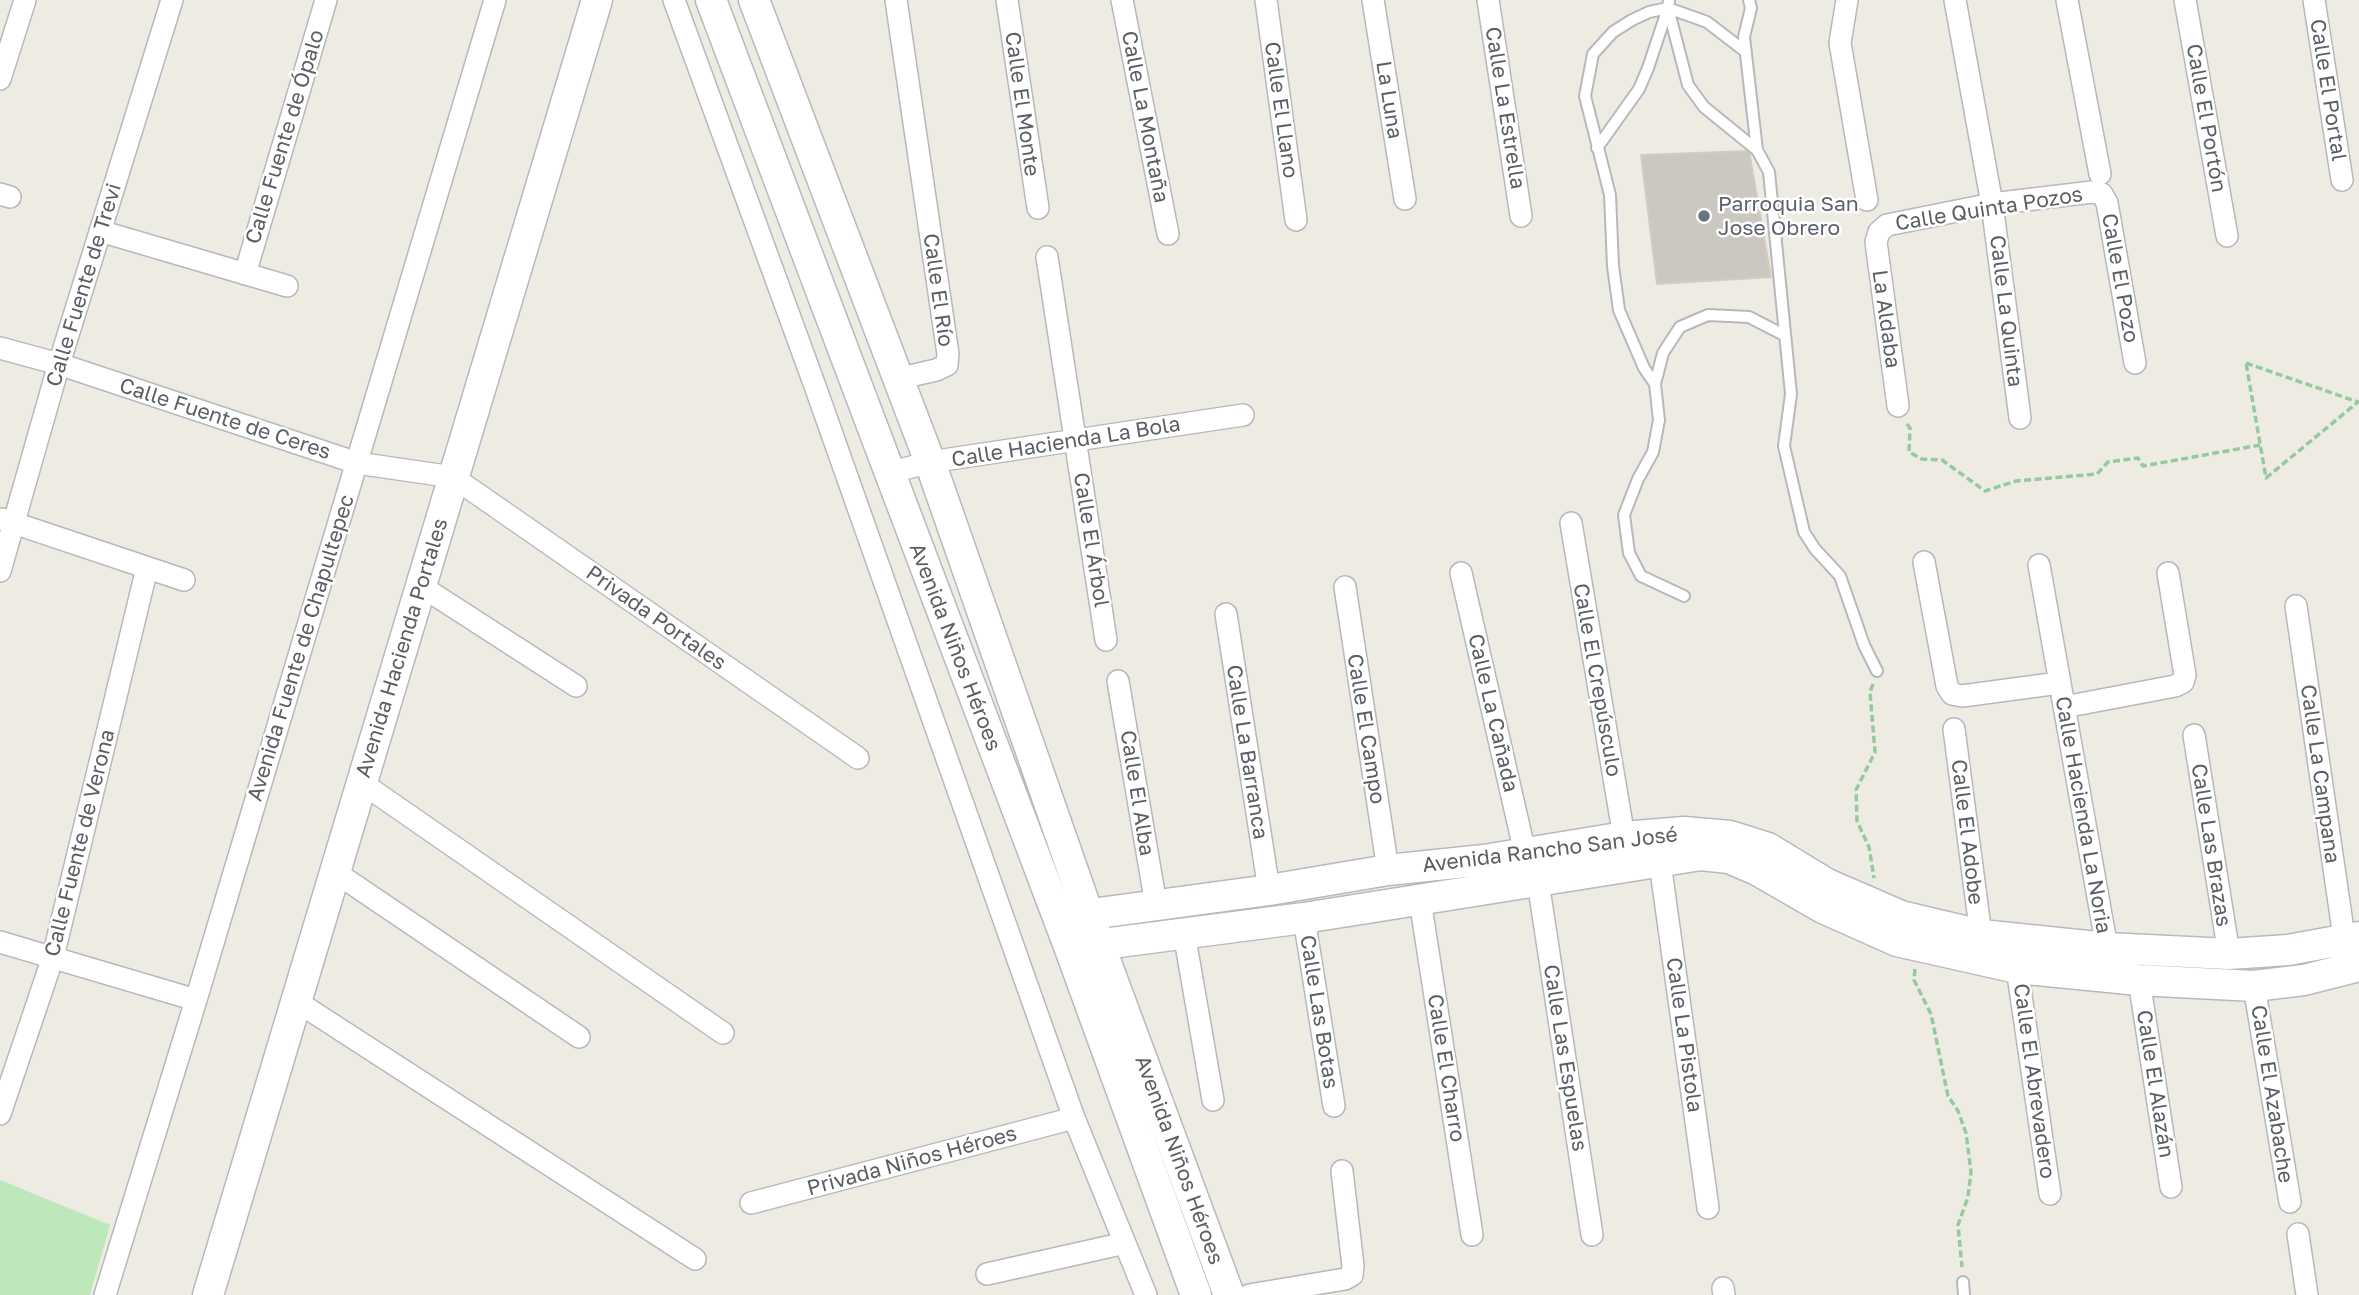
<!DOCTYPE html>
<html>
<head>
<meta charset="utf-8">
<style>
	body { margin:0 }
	canvas { display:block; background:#eeebe2 }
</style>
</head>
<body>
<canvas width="2359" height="1295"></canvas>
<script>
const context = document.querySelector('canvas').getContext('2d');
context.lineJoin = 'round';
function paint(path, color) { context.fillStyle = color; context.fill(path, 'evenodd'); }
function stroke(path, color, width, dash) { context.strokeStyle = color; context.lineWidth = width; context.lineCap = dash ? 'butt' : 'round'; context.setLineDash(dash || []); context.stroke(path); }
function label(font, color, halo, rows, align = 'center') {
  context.font = font + ' "Golos Text",sans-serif'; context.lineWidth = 5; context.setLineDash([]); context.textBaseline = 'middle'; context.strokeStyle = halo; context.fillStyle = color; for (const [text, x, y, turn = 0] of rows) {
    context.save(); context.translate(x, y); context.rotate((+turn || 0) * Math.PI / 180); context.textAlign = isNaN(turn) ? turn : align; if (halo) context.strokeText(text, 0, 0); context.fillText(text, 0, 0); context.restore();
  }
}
paint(new Path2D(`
	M0,1180L110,1225L90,1295H0Z`), '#bee8bc');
const building = new Path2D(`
	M1749,151L1771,277L1657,284L1641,155Z`);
paint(building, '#cbc7c1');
stroke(building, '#d4ccbf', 2);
const lane = new Path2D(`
	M1669,0L1668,8L1688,85L1704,107L1757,150
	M1749,0L1751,8L1744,37L1757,150L1769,172L1791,394L1784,446L1804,532L1815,549L1840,576L1864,645L1877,671
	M1668,8L1649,12L1632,20L1613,32L1593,54L1585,96L1610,195L1613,266L1619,310L1644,368L1655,384L1659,420L1653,452L1638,479L1624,515L1629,553L1641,576L1684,596
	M1597,148L1639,89L1648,68L1668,8L1707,22L1746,52
	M1655,384L1663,353L1680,327L1708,315L1749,317L1784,335
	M1963,1282L1964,1295`);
const street = new Path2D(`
	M674,0L815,386L1074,1118L1146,1295
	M896,0L948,354L947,365L936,370L897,379
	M1007,0L1038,208
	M1122,0L1168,234
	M1266,0L1296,220
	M1373,0L1405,199
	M1488,0L1521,216
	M1847,0L1840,43L1867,200
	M1955,0L1992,204L2020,418
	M2067,0L2100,174
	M2185,0L2227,236
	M2314,0L2342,180
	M0,79L25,0
	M0,194L10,197
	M100,231L287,286
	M1047,257L1106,640
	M245,274L326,0
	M0,348L59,364L357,463L453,477L858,758
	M1898,406L1876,242L1879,232L1887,225L1992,204L2092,192L2102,194L2107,203L2135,363
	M889,473L930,462L1243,415
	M2,519L184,580
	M1571,523L1624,837
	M1924,562L1947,686L1952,694L1962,696L2059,683
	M2039,565L2107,948
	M0,571L59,364L172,0
	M1461,573L1525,853L1538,882L1592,1235
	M421,586L576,686
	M1345,587L1388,870
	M2296,606L2346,951
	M1226,614L1269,890
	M1118,681L1156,905
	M2064,707L2175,686L2183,682L2185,675L2168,573
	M1954,729L1981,935
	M2194,735L2229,954
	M362,783L723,1033
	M1660,863L1708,1208
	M335,872L579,1037
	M1420,900L1472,1235
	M1304,918L1334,1106
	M1184,933L1213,1100
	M0,942L196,1000
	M2017,968L2050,1194
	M2139,980L2171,1187
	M2254,986L2290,1202
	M296,1001L695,1259
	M0,1114L53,957L147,568
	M751,1203L1074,1118
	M2298,1234L2307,1295
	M987,1274L1125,1243
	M1723,1288L1724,1295
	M105,1295L196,1000L495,0
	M1249,1295L1345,1279L1352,1275L1353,1266L1342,1171`);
const secondary = new Path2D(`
	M711,0L1070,949L1196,1295
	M754,0L930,462L1088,914L1229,1295
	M1069,917L1269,890L1388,870L1484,860L1624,837L1684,832L1730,836L1768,848L1827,884L1901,916L1981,935L2107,948L2229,954L2288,950L2359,937
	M1080,947L1304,918L1701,855L1729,858L1757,870L1823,908L1897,941L2017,968L2139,980L2254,986L2304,980L2359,966
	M208,1295L597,0`);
stroke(lane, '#b5b9bd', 14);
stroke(street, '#b5b9bd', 24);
stroke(secondary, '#b5bac0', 33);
stroke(new Path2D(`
	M2246,363L2358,402L2266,478Z
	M1907,424L1910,428L1909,452L1922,459L1942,460L1985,491L2016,481L2097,474L2108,462L2138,458L2143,466L2260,445
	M1873,684L1870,692L1875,752L1856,790L1857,821L1869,847L1874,878
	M1915,969L1914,980L1931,1014L1948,1096L1958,1111L1966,1133L1971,1172L1968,1197L1958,1225L1962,1267`), '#94caa0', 3.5, [7, 3.5]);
stroke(lane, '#fff', 10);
stroke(street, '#fff', 21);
stroke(secondary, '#fff', 30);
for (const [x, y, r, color] of [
	[1704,216,7,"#6b7280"]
]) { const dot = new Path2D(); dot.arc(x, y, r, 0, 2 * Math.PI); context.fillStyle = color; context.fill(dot); stroke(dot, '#fff', 2.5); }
label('21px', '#5a5f64', '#fff', [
	["Calle El Portal",2328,90,81],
	["La Luna",1389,100,81],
	["Calle El Monte",1022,104,82],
	["Calle La Estrella",1505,108,81],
	["Calle El Llano",1281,110,82],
	["Calle La Montaña",1145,117,79],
	["Calle El Portón",2206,118,80],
	["Calle Fuente de Ópalo",285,137,-73],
	["Calle Quinta Pozos",1989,209,-9],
	["Calle El Pozo",2120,278,80],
	["Calle Fuente de Trevi",84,285,-73],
	["Calle El Río",938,290,82],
	["Calle La Quinta",2006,311,83],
	["La Aldaba",1886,319,82],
	["Calle Fuente de Ceres",225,419,18],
	["Calle Hacienda La Bola",1066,442,-9],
	["Calle El Árbol",1091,540,81],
	["Privada Portales",656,618,35],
	["Avenida Niños Héroes",955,647,69],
	["Avenida Fuente de Chapultepec",301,648,-73],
	["Avenida Hacienda Portales",402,648,-73],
	["Calle El Crepúsculo",1597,680,80],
	["Calle La Cañada",1493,713,77],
	["Calle El Campo",1366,729,81],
	["Calle La Barranca",1247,752,81],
	["Calle La Campana",2320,774,82],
	["Calle El Alba",1137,793,81],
	["Calle Hacienda La Noria",2083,815,80],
	["Calle El Adobe",1967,832,83],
	["Calle Fuente de Verona",80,843,-76],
	["Calle Las Brazas",2211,845,81],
	["Avenida Rancho San José",1550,850,-7],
	["Calle Las Botas",1319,1012,81],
	["Calle La Pistola",1684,1035,82],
	["Calle Las Espuelas",1565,1058,81],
	["Calle El Charro",1446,1068,81],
	["Calle El Abrevadero",2034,1081,82],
	["Calle El Alazán",2155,1084,81],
	["Calle El Azabache",2272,1094,81],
	["Avenida Niños Héroes",1179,1160,70],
	["Privada Niños Héroes",912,1161,-15]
]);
label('21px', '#5b616d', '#fff', [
	["Parroquia San",1718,204],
	["Jose Obrero",1718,228]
], 'left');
</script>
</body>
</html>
